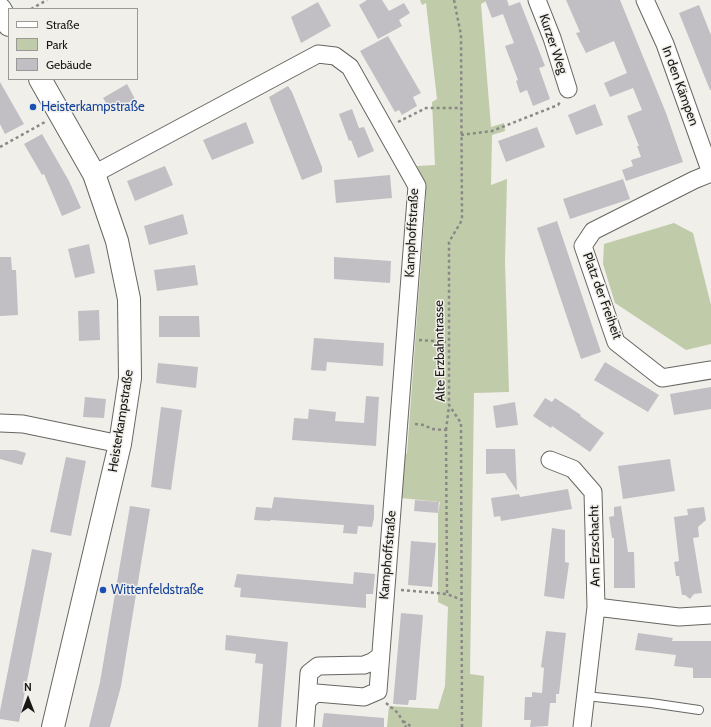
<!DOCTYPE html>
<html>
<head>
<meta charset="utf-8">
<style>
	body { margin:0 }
	#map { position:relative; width:711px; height:727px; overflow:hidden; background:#f1efea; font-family:Cabin,sans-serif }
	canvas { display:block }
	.legend { position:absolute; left:8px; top:8px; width:130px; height:72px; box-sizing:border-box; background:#f1efea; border:1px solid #9b9995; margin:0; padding:5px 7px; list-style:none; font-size:12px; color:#191816 }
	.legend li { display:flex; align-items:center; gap:8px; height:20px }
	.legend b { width:20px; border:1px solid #9b9995 }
	.north { position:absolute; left:8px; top:679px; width:40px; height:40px; -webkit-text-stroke:3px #f1efea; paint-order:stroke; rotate:0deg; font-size:11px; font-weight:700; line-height:16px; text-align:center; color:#191816 }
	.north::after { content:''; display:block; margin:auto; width:14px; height:18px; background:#191816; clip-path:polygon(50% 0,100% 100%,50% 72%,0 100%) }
</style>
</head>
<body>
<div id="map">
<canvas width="711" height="727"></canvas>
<ul class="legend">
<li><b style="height:5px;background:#fff"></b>Straße</li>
<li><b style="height:11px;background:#bfcba9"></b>Park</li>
<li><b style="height:11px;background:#c1bfc3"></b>Gebäude</li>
</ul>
<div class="north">N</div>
</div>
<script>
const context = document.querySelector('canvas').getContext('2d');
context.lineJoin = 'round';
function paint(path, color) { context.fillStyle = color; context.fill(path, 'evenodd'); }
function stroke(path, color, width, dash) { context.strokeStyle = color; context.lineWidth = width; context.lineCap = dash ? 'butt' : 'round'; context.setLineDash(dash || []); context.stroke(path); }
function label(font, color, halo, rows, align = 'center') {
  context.font = font + ' Cabin,sans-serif'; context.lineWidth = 3; context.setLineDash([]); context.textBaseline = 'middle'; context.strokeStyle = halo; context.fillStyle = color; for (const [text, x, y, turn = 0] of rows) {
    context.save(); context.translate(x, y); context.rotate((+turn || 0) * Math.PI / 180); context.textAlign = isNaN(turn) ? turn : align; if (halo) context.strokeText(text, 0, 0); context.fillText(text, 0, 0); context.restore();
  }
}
paint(new Path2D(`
	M420,0H488L481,4L491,127L504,123L505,131L492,135L491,185L507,179L505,262L509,392L474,393L470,674L484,676L482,727H387L389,706L438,709L445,686L448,607L438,602V514L440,502L401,498L404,456L407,453L426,196L417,166L435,165L432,102L437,99L426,3L422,5Z
	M674,223L693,233L711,305V344L686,350L615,303L603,264L604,244Z`), '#bfcba9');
paint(new Path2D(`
	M367,0H382L389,11L404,3L410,13L399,20L402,26L378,39L359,5Z
	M485,0H507L509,6L520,2L545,66L539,68L550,99L533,106L527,90L520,93L516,81L518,80L505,46L514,43L503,14L492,18Z
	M566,0H620L666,113L683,162L626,181L622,170L633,166L631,160L641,157L637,146H639L627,116L642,110L633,88L610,97L604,83L627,73L614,41L586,53L576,33L580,32Z
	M318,2L331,26L301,43L291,17Z
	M699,5L711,35V90H710L679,13Z
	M388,36L421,93L413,97L417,106L402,115L399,110L395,112L360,51Z
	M0,82L24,124L5,134L0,124Z
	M127,84L135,99L111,112L103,98Z
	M288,86L292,92L322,167V172L302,180L269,97Z
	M595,104L603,125L576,135L568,115Z
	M352,109L359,128L364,127L374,151L358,158L351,140L349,141L339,114Z
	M246,122L254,143L212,160L203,140Z
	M537,127L545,147L506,162L498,141Z
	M42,134L69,181L81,208L62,216L44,174L42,175L24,144Z
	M165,166L173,185L135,201L127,181Z
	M390,175L392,198L336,203L334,180Z
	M623,179L630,199L570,219L563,199Z
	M183,214L188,234L149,245L144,226Z
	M557,221L601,352L581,359L537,228Z
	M89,244L95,273L75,278L68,249Z
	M0,257H11L12,270H16L18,315L0,316Z
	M334,257L391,261L390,283L334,279Z
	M195,265L198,285L157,291L154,270Z
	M99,310L100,340L79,341L78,311Z
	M159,316H199L200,337H159Z
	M314,338L384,343L383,366L327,362L326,371L311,370Z
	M605,362L659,395L648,412L594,380Z
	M158,363L198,367L196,388L156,383Z
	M711,387V409L674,415L670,394Z
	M366,396L379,397L376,446L292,440L294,418L308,419L309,409L336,412L335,421L364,423Z
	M85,397L106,399L104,418L83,417Z
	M545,398L552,402L555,398L581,415L580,416L604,433L590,452L552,426L551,428L533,416Z
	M515,402L518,425L496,428L493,406Z
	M161,407L182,410L171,490L151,487Z
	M486,449H515L517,491L505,473L486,474Z
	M0,450H16L26,453L22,465L0,459Z
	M66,457L86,461L71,536L50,532Z
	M670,459L675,491L623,499L618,466Z
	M568,489L572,509L501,521L500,516L494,517L491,498L519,494L520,497Z
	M274,497L374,505V518L372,527L358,526L357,534L343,533L344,525L271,520L270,521L254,520L256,507L272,508L271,512Z
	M415,500L439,502L438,513L414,511Z
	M130,506L150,509L121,686L110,727H89L100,682Z
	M621,506L628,552H634L635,588H614V538H612L609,517L614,516V507Z
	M704,507L706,520L698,527L699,537L693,538L702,593L694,594L690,599L685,595H682L679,576H676L674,562L679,561L674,517L688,515L687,509Z
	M552,528L565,530V562L569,563L564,599L544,596Z
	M411,541L436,543L432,587L408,585Z
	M32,549L52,553L19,722L0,719V711Z
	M354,572L375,574L373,594H366V608L240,597L241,588L234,587L237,574L353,584Z
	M401,613L423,615L416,700H409L408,705L393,704Z
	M546,631L566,633L559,694H556V703H550L548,726L530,727L531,720H524L525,697H532V692L542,693L544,668L541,667Z
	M638,633L673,638L672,641H711V678H693V668L674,666L676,655L635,650Z
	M226,635L288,642L281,727H258L263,664L255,663L256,654L225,650Z
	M324,713L384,718V727H322Z`), '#c1bfc3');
const lane = new Path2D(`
	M586,696L651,703L699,710`);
const street = new Path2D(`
	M537,0L552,38L568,89
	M645,0L665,44L711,173L694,180L593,231L583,246L616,342L662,378L711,370
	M94,174L318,54L335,56L350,67L417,186L378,691L364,697L316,693L307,701L305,727
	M0,423L23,424L120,444
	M550,460L573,469L593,492L596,607L679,617L711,615
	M307,701L309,673L318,666L364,665L372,662L380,656
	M582,727L596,607`);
const secondary = new Path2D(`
	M0,9L9,25
	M40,79L94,174L117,241L129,299L130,378L120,444L53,727`);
stroke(lane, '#686662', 10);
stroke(street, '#686662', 19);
stroke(secondary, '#686662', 24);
stroke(new Path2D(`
	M454,0L461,35L462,220L449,242V405L461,423L462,727
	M31,9L47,0
	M398,122L426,108H461
	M461,135L492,131L558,105L560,102
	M0,147L45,122
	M419,340L449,342
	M415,424L424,425L432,429L446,430L447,594L462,600
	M446,430L449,406
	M401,590L447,594
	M386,703L398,713L406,727
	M403,721L412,727`), '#8b8986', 2.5, [3, 3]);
stroke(lane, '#fff', 8);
stroke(street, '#fff', 17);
stroke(secondary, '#fff', 22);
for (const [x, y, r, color] of [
	[33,107,4,"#1a4fb4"],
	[103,590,4,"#1a4fb4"]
]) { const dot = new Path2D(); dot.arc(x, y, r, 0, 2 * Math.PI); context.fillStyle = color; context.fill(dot); stroke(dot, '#f1efea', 1.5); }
label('13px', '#191816', '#f1efea', [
	["Kurzer Weg",553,44,71],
	["In den Kämpen",680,86,70],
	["Kamphoffstraße",412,233,-87],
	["Platz der Freiheit",602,296,70],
	["Alte Erzbahntrasse",440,351,-91],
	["Heisterkampstraße",121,421,-81],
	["Am Erzschacht",595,546,-91],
	["Kamphoffstraße",388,555,-85]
]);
label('13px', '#164399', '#f1efea', [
	["Heisterkampstraße",41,107],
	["Wittenfeldstraße",111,590]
], 'left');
</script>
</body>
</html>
